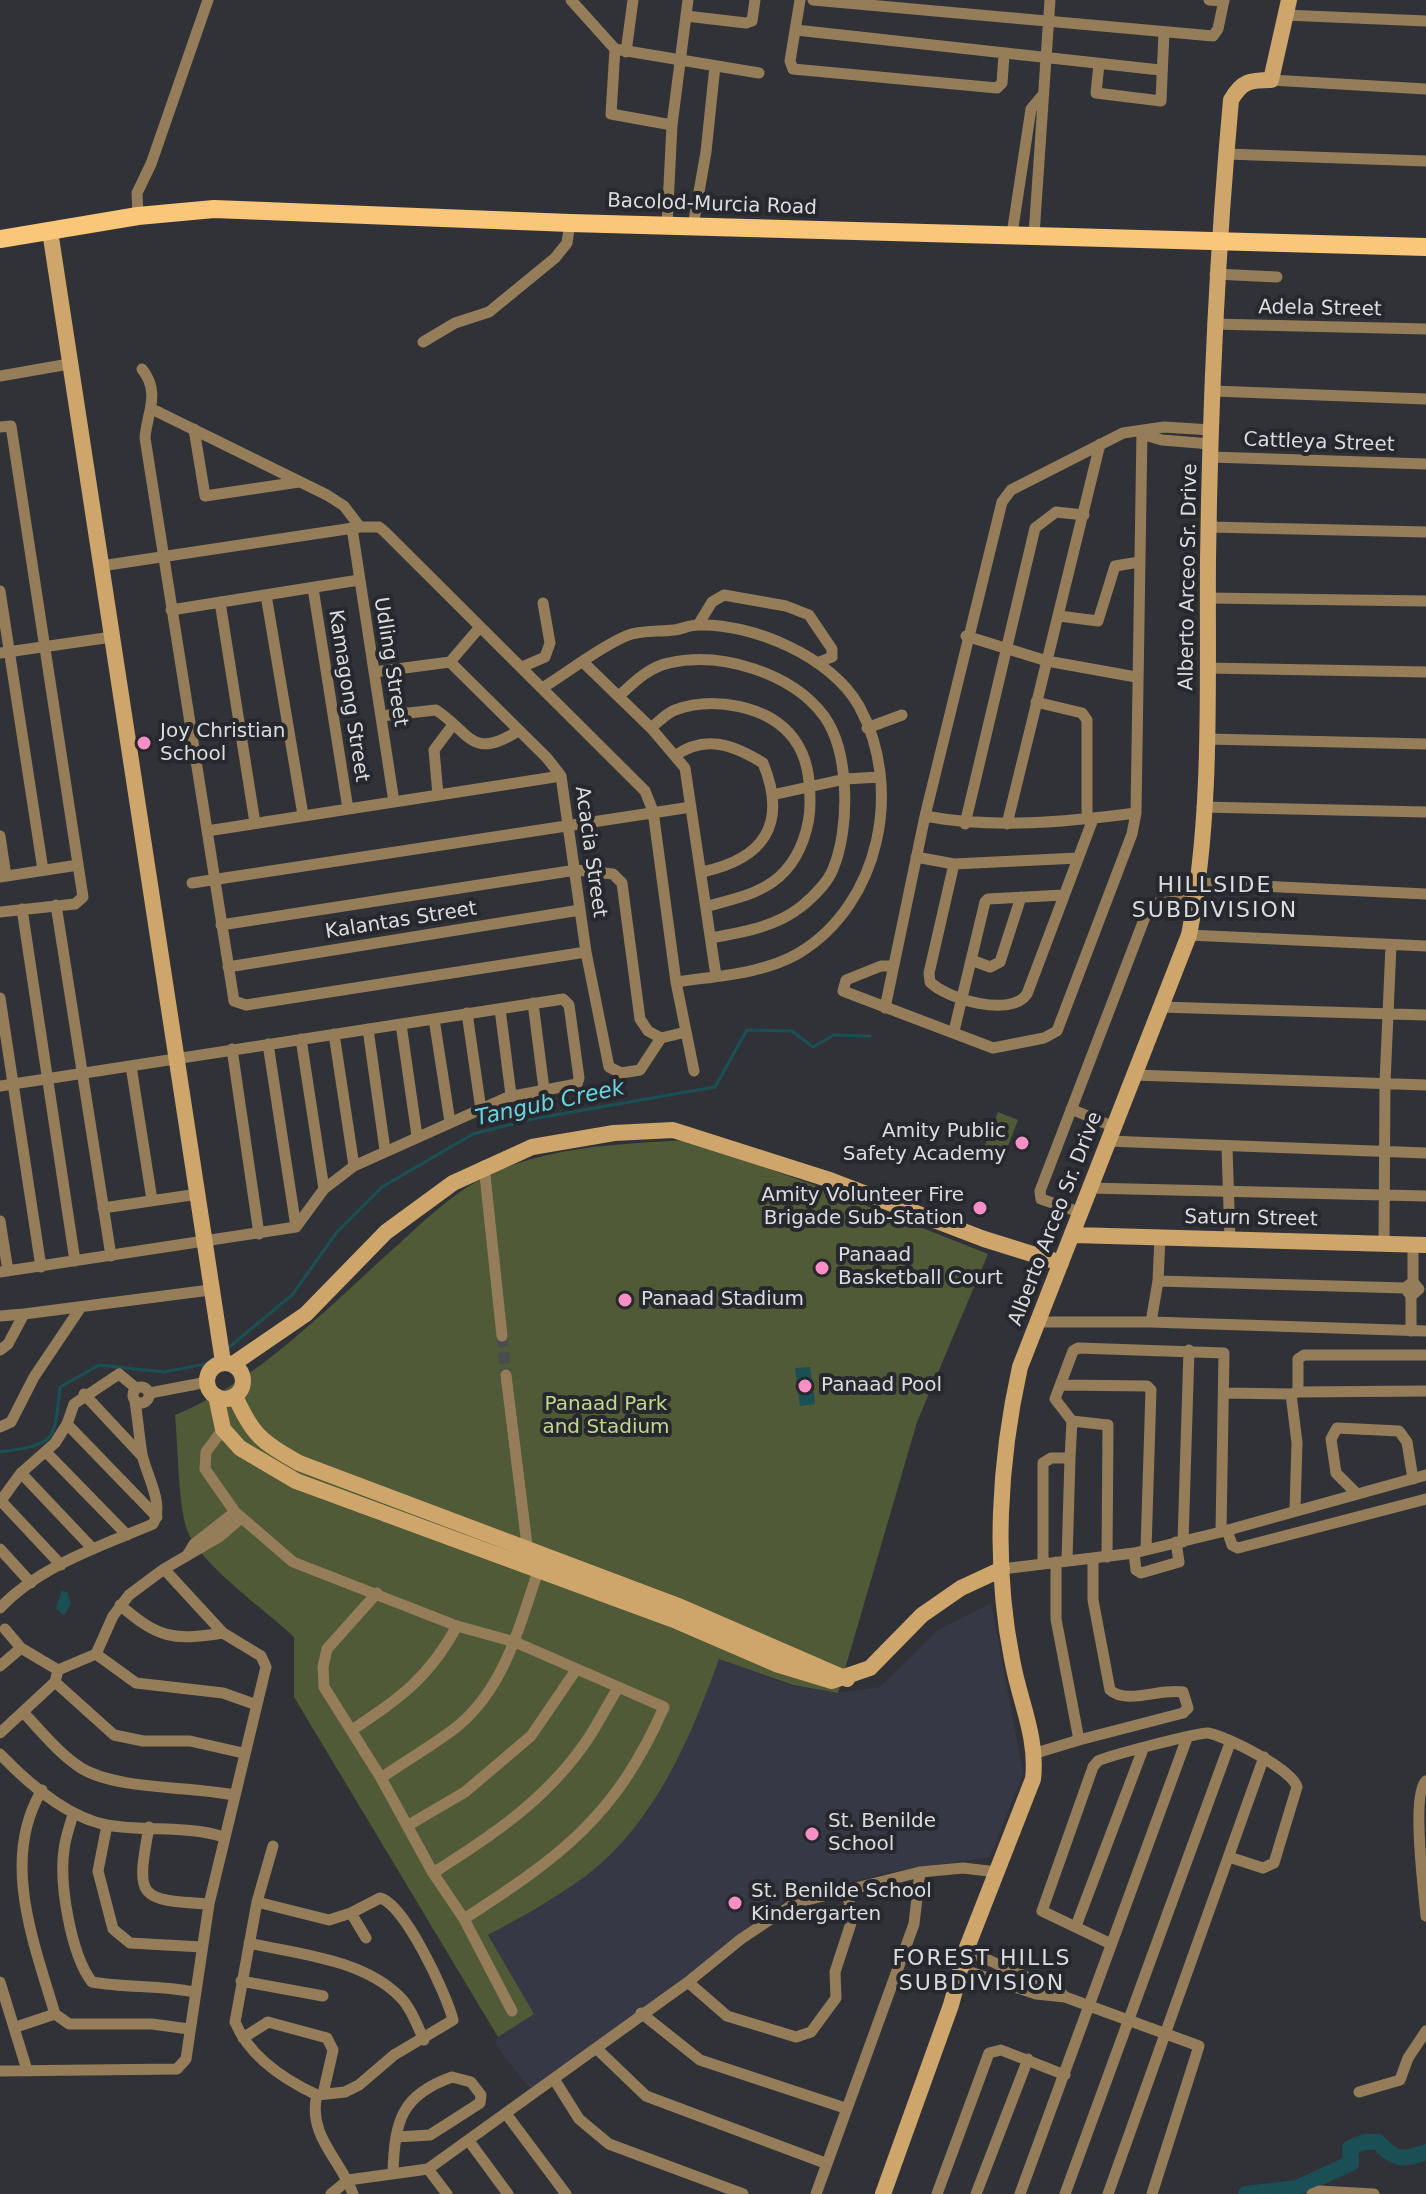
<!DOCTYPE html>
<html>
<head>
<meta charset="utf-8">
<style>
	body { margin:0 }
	canvas { display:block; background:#303238 }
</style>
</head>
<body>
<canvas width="1426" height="2194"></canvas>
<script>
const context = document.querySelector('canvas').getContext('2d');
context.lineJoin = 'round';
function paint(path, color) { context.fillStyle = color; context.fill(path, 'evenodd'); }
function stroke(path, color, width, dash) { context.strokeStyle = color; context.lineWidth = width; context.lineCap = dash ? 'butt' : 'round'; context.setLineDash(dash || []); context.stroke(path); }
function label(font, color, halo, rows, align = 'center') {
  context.font = font + ' "DejaVu Sans",sans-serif'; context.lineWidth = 8; context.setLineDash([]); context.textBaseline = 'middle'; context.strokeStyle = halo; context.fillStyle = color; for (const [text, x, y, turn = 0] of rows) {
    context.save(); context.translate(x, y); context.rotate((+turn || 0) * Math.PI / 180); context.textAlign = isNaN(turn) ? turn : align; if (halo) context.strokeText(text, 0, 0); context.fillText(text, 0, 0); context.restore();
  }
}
paint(new Path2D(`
	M991,1603L1023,1773L990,1857L906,1869L793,1894L533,2093L495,2044L498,2037L533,2014L488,1935L543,1905L590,1873L647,1812L719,1659L793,1686L838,1693L880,1687L938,1630Z`), '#363845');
paint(new Path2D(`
	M998,1112L1018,1120L1004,1156L984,1148Z
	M688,1140L814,1185L988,1254L917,1422L838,1693L793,1685L719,1659C691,1737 655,1823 587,1875C556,1898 522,1917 488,1935L534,2014L498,2037L294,1697V1637C265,1609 197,1563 186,1527C178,1498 178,1447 175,1415C258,1382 333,1302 400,1243C425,1220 451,1195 481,1179C543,1146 619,1144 688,1140Z`), '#505a36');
paint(new Path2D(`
	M810,1367L815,1404L800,1406L795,1368Z
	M62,1591L67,1592L71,1603L64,1616L56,1608Z`), '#1a5055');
stroke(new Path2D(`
	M228,1348L292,1295L337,1232L382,1187L473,1134L532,1119L715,1087L747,1030L792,1031L813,1047L834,1035L870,1036
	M0,1452C57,1444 54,1442 60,1387L99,1365L164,1372L206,1364L214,1358`), '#1a5055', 3);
stroke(new Path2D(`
	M1246,2194L1297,2188L1351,2163L1350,2148L1364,2142H1378C1394,2160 1404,2161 1426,2152`), '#1a5055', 16);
stroke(new Path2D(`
	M502,1336L506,1375`), '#4a4c51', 11, [11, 5.5]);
stroke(new Path2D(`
	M571,0L615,49L759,73
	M800,0L790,61L793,69L997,88L1002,83L1004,55
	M813,0L1213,36L1218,29L1224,0
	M1209,0L1224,1
	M1285,15L1426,21
	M686,16L746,23L752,21L755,0
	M796,30L1160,70
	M615,49L611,114L672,125
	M626,52L633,0
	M1099,64L1096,93L1161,101L1164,32
	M1271,80L1426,89
	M1226,154L1426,161
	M138,216L137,193L151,164L208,0
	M667,225L672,125L688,0
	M693,226L706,152L715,66
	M1012,234L1031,109L1041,97
	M1034,235L1050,0
	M1215,274L1277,277
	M1213,324L1426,329
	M423,342L455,323L489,312L555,258L567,243L570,223
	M142,369C161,393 147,412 145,438L234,1001L246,1005L586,952
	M0,376L69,364
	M1213,391L1426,399
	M152,409L327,495L344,506L360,527
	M0,427L11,426L83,897L75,904L0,912
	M194,429L205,496L299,482
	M1141,434L1162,440L1211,444
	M1211,457L1426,464
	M1209,527L1426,532
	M352,528L394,802
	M101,566L360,527H379L385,532L645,791L653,811L676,982L694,1071
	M313,588L348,809
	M0,591L43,870
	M266,595L303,815
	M1208,598L1426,601
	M220,602L255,823
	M171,610L359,580
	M1059,616L1098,621L1115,566L1139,562
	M698,625L712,602L724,595L786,606L809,615L832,649V657L817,663
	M966,636L1047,661L1136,677
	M0,653L112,637
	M450,662L480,627
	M584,663L651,728L685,768L716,976
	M522,667L545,657L550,643L543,603
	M1207,668L1426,672
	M374,672L450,662L547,758L561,776L586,952L609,1067L621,1073L640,1070L661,1038L686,1032
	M544,687C570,671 598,648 626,636C640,630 659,632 674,630C682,629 690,625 698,625C752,623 832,657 859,706C904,788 880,904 799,953C764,974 715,976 676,982
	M619,696C634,682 649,667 669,663C721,651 792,673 824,716C850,752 850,829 833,869C828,882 813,897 802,906C776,927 743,932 711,938
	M1036,702L1082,713L1087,720V819
	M381,716L436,710C470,732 471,761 518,731
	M651,728C658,722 667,713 675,710C712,696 769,705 794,739C808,758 810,780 810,803C810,826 801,854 785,871C766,893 734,899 708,906
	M867,728L902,715
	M1207,739L1426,744
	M675,756C705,734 734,745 763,763C788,824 764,859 702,872
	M438,795L434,750L452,726
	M772,795L845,779L880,777
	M1202,807L1426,812
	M925,816C994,829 1066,822 1136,813
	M965,824L1035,528L1056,512L1084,515
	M1007,824L1100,444
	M207,831L561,776
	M0,836L6,876
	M916,857L954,864L1078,858
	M954,864L929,973L930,982C947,999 1011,1018 1027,994L1093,819
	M0,877L78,865
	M192,883L691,807
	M1198,883L1426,894
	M56,905L111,1256
	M22,909L75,1261
	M221,925L576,870L613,874L622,883L640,1019L648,1031L661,1038
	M1189,935L1426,946
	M971,960L990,967L1000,962L1021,897
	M891,966H881L846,980L843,991L993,1048L1044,1038L1057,1031L1132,834L1136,813L1142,431
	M228,967L580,910
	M0,998L41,1267
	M533,1003L544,1089
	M1160,1007L1426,1015
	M885,1008L925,816L1002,502L1011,490L1123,433L1164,427L1211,430
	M500,1009L511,1095
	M467,1013L481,1110
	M434,1019L450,1122
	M401,1024L417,1136
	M368,1029L385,1150
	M954,1031L985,902L988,899L1063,895
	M334,1034L354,1166
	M301,1039L324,1189
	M268,1044L296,1227
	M232,1049L259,1234
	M131,1066L152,1200
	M1134,1075L1426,1085
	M0,1086L563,999L569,1005L579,1078L577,1084L508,1097L354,1166L324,1189L296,1227L0,1272
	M1071,1109L1114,1127
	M1107,1141L1426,1153
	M1227,1147L1230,1240
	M484,1166L502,1336
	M1089,1188L1426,1196
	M103,1208L198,1194
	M1082,1213L1041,1199L1040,1191L1150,904L1196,899
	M0,1221L8,1271
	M1384,1242L1385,1083L1391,945
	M1158,1281L1405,1288
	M1413,1282L1405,1288L1411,1296L1419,1289L1413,1282V1244
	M0,1316L24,1314
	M1037,1322H1151L1426,1331
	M1151,1322L1158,1281L1160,1237
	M1411,1331V1296
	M0,1350L8,1344L24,1314L210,1290
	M506,1375L528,1553
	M1062,1385L1147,1386L1151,1390L1146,1549
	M133 1395a8 8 0 1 1 16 0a8 8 0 1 1-16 0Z
	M1298,1392L1426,1391
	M150,1393L207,1382
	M1224,1393L1291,1394
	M84,1394L142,1456
	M1072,1421L1108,1425L1107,1557
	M67,1424L157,1517
	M0,1427L11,1422L34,1377L81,1307
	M223,1429L206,1452L205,1469L235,1512L293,1562L457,1626L515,1642L664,1707C616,1817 561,1856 464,1919
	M47,1453L127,1535
	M21,1473L93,1549
	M1355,1492L1336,1473L1331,1439L1337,1428L1399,1431L1407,1442L1413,1479
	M1,1501L61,1565
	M0,1502L21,1473L55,1443L67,1424L74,1404L119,1374L136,1388
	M1295,1509L1297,1443L1291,1394L1298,1392V1359L1304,1355H1426
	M1227,1530L1232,1545L1238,1548L1426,1499
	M1183,1542L1189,1350
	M0,1549L31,1583
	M1134,1553L1136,1570L1141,1573L1179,1562L1176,1542
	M188,1554L194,1544L235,1512
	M1067,1560L1070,1458
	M1043,1562V1463L1051,1458H1070L1072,1421L1055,1399L1073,1351L1078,1348L1224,1353L1221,1532L1426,1475
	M1056,1562V1619L1079,1740L1183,1713L1188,1708L1183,1692C1160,1688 1127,1705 1110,1690L1093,1600V1560
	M1002,1569L1134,1553L1221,1532
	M377,1593L327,1649L323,1667L324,1687L381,1778L433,1873L464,1919L512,2011
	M120,1605C158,1638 172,1641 223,1633
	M0,1608C39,1566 101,1546 153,1524C165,1504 146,1475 142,1454C139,1437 138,1419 135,1402
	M5,1629L21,1648L58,1670
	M96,1654L136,1683L223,1693L254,1704
	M0,1666L21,1648
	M55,1682L114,1735L143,1741H190L243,1753
	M23,1712C41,1731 59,1754 81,1768C117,1790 189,1786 234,1795
	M352,1730C401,1697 428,1679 457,1626
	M0,1733L55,1682L58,1670L96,1654L113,1616L129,1595L164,1569L219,1537L241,1518
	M1036,1753L1079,1740
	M0,1754C28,1783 66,1817 107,1825C147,1832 185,1825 224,1837
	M381,1778C406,1760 436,1744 459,1725C505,1686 520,1625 538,1571
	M1426,1781C1411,1793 1424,1892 1426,1916
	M42,1790C0,1859 34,1943 55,2014L69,2024H152L189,2029
	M73,1814C70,1826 65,1838 64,1850C59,1884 71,1955 92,1982C126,1988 160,1985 194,1992
	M107,1825L98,1871L113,1929L130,1943L202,1947
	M407,1826L465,1792L531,1736L576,1670
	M149,1827C136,1898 137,1900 209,1904
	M273,1846L257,1902L235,2022C249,2056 285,2080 317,2095
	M433,1873C490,1837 543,1802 583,1746C596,1728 606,1707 618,1688
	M257,1902L329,1920L351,1913L366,1938
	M351,1913L380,1898C404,1903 447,1995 453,2020L394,2055L359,2085L345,2092L317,2095C307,2135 341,2160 353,2194
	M1076,1926L1143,1749
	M249,1943C297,1954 363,1959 400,1997C411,2008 417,2025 424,2040
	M1111,1944L1042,1911L1093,1767L1098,1761C1107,1756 1200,1732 1208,1733C1226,1736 1292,1769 1297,1787L1274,1863L1263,1868L1229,1857
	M966,1950L1060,1992L1065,1997L1199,2046L1152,2194
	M961,1969L1036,1994L1065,1997
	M241,1981L323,1996
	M0,1982L27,2070
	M688,1982L727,2016L796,2037L811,2032L836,1998L835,1972L851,1923L848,1890
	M641,2013L700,2060L845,2108
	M16,2027L55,2014
	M243,2038L268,2022L327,2038L333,2050L323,2094
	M596,2048L646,2096L825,2163
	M0,2071L177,2069L186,2059L209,1904L266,1667L261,1656L223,1633L164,1569
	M554,2079L579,2119L609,2144L743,2194
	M1359,2092L1400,2080L1408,2058L1426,2031
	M507,2115L566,2194
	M469,2141L508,2194
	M428,2169L447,2194
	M393,2171C395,2121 401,2095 452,2077L471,2082L481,2095L480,2103L430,2135L396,2137
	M331,2194L348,2180L428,2169L688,1982L741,1939L795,1903L920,1872L963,1868L997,1872
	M816,2194L914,1924L920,1872
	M937,2194L989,2053L1001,2050L1065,2075
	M976,2194L1028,2059
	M1020,2194L1187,1738
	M1065,2194L1230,1743
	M1108,2194L1264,1757
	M1312,2194L1319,2191L1374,2194`), '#957d59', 11);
stroke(new Path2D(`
	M50,231L223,1362
	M1074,1235L1426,1245
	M207 1381a18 18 0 1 1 36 0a18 18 0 1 1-36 0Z
	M233,1364L306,1314L386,1232L453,1183L532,1147L614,1133L673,1130L827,1179L984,1239L1061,1263
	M216,1396L223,1429L240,1448L296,1481L674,1620L776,1664L832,1681L870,1668L922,1615L961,1588L1002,1569
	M235,1396C253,1436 261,1441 299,1463L681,1607L847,1679
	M883,2194L951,2005L966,1950L1033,1779C1038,1737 1019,1700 1012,1659C993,1564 999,1461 1020,1367L1189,935C1213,815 1207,683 1208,560C1210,406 1217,253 1231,100C1242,81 1250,80 1271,80L1289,0`), '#cea66c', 16);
stroke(new Path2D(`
	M0,239L138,216L214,209L570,223L1426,247`), '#fac67a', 18);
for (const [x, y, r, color] of [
	[144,743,8,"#fa8fc6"],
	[1022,1143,8,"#fa8fc6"],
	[980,1208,8,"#fa8fc6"],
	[822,1268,8,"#fa8fc6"],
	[625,1300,8,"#fa8fc6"],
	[805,1386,8,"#fa8fc6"],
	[812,1834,8,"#fa8fc6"],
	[735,1903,8,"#fa8fc6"]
]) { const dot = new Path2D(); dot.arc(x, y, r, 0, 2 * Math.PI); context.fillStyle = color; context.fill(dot); stroke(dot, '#27282e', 3); }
label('20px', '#dbdce0', '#27282e', [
	["Bacolod-Murcia Road",712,205,2],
	["Adela Street",1320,309,1],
	["Cattleya Street",1319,443,2],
	["Alberto Arceo Sr. Drive",1189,577,-89],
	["Udling Street",390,662,81],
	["Kamagong Street",348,696,81],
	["Acacia Street",590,852,82],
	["Kalantas Street",401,921,-9],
	["Alberto Arceo Sr. Drive",1056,1219,-69],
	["Saturn Street",1251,1219,1]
]);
label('20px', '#dbdce0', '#27282e', [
	["Joy Christian",160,732],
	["School",160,755],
	["Amity Public",1006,1132,"right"],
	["Safety Academy",1006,1155,"right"],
	["Amity Volunteer Fire",964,1196,"right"],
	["Brigade Sub-Station",964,1219,"right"],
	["Panaad",838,1256],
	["Basketball Court",838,1279],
	["Panaad Stadium",641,1300],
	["Panaad Pool",821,1386],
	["St. Benilde",828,1822],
	["School",828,1845],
	["St. Benilde School",751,1892],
	["Kindergarten",751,1915]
], 'left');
label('20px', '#c4d88d', '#27282e', [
	["Panaad Park",606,1405],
	["and Stadium",606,1428]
]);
context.letterSpacing = '2px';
label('22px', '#dbdce0', '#27282e', [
	["HILLSIDE",1215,886],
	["SUBDIVISION",1215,911],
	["FOREST HILLS",982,1959],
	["SUBDIVISION",982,1984]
]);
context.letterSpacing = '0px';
label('italic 22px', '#69d4e0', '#27282e', [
	["Tangub Creek",550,1104,-12]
]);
</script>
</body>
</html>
